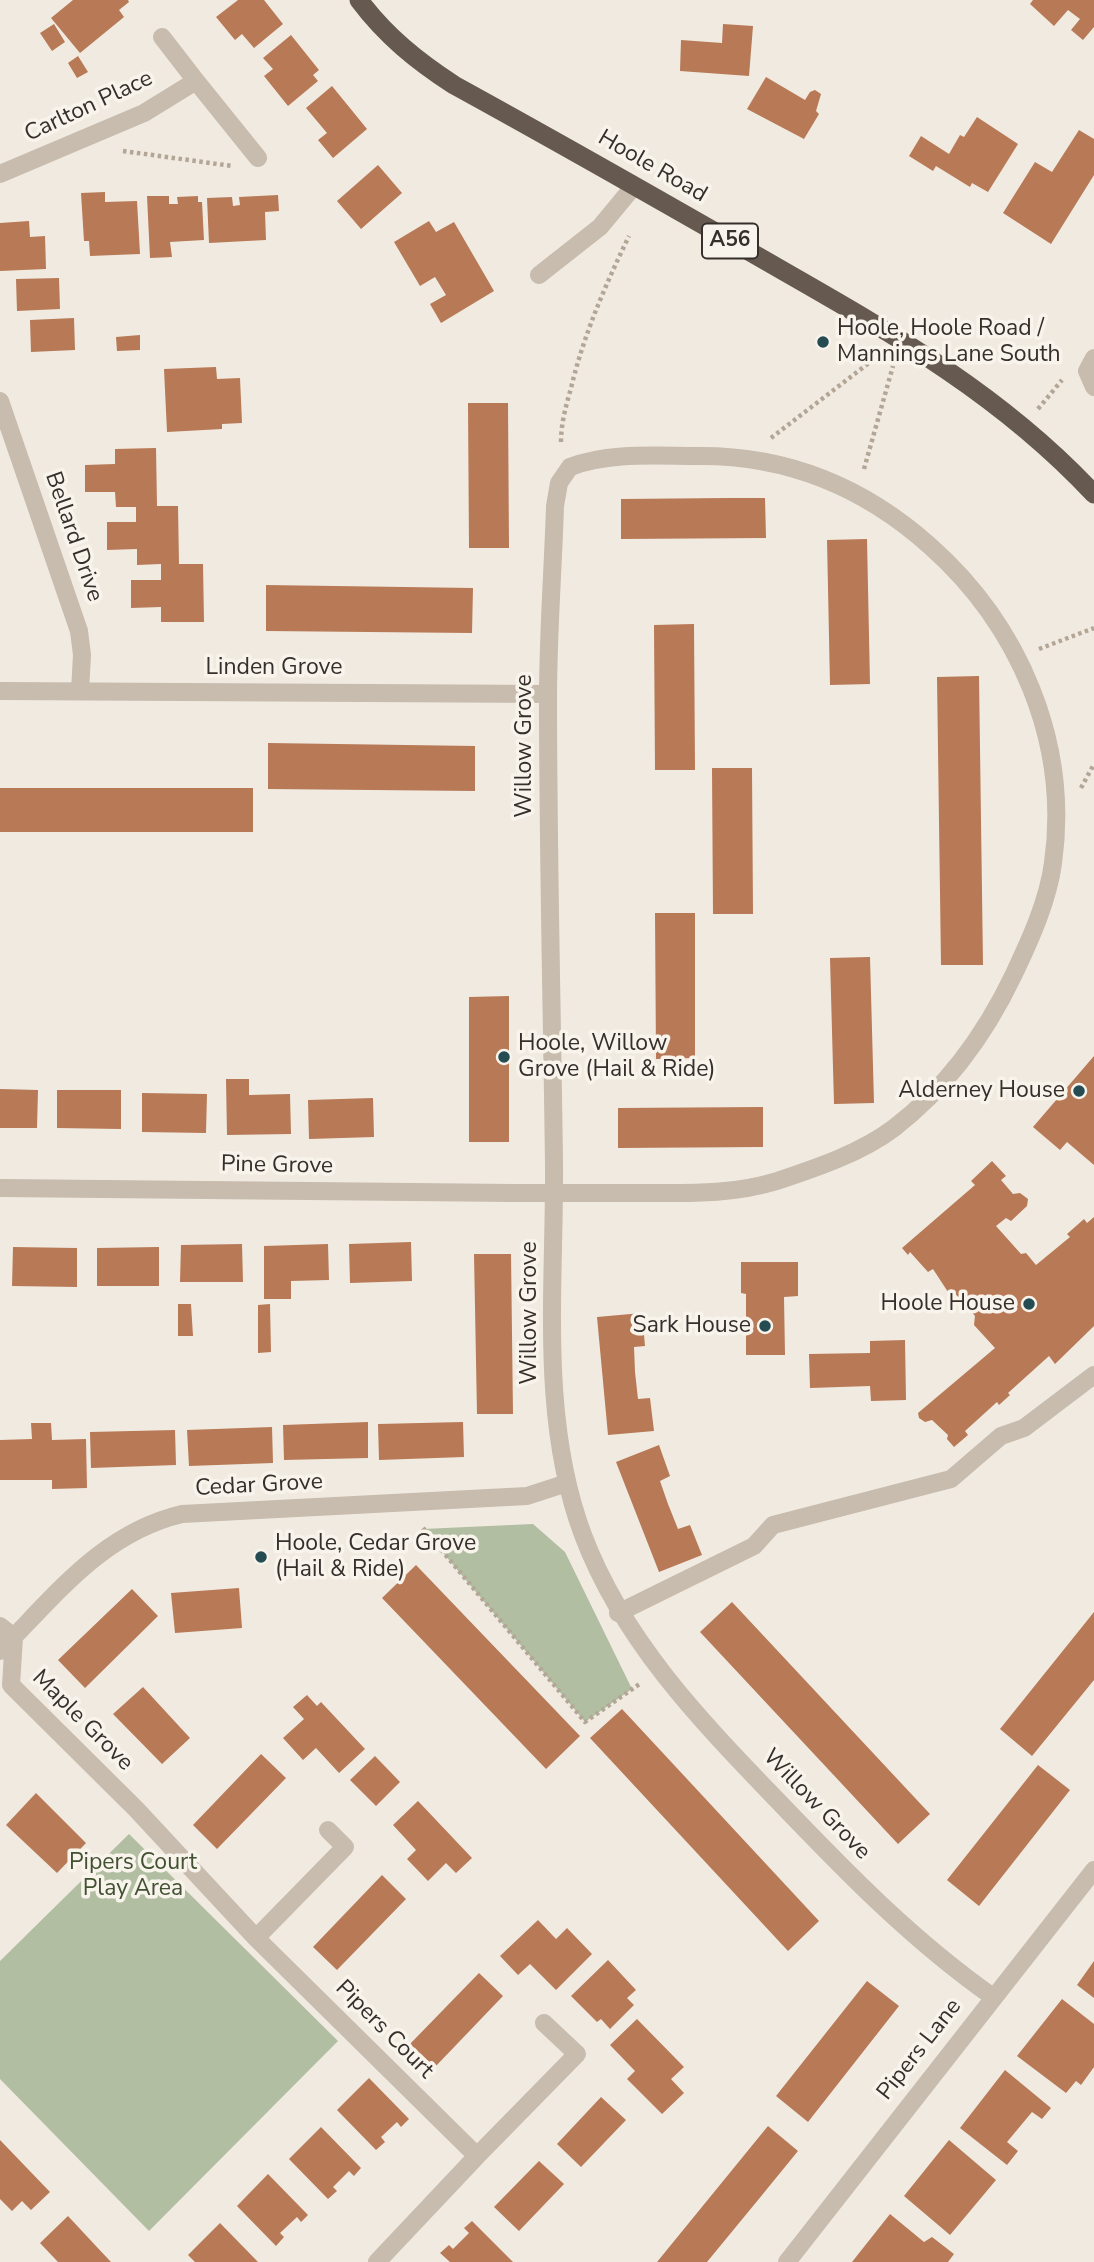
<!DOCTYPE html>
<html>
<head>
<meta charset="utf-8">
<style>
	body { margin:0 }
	canvas { display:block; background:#f0eae0 }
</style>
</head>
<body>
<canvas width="1094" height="2262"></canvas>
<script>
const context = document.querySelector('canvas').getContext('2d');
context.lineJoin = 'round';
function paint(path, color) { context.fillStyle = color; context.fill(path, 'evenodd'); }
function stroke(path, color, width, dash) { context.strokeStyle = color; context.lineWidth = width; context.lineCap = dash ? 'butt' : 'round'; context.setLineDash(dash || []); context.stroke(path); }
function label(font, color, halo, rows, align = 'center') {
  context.font = font + ' "Nunito Sans",sans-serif'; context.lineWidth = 7; context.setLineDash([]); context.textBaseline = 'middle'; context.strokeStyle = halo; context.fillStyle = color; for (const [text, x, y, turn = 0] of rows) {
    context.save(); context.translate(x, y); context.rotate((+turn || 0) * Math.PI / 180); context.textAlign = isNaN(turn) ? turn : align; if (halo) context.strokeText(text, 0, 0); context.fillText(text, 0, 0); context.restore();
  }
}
paint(new Path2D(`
	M533,1524L565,1552L632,1689L585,1722L423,1529Z
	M129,1834L338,2041L149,2231L0,2079V1961Z`), '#b1bea1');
paint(new Path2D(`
	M73,0H128L129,2L119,10L124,17L80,53L51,18Z
	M238,0H264L283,24L254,48L242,34L235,40L216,17Z
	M1033,0H1094V27L1083,40L1071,30L1080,19L1068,10L1054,26L1030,4Z
	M54,24L65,42L52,51L40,33Z
	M723,24L753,26L749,76L680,71L681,40L722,43Z
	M291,35L319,70L313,75L318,81L288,106L264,76L273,69L263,58Z
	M78,56L88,72L77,78L68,63Z
	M766,77L805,100L810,92L815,90L821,94L816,111L819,114L804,139L747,109Z
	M332,86L367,129L333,158L318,140L327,133L306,108Z
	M977,117L1018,144L988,192L972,183L970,187L936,166L933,171L909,156L921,136L949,154L960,135L964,137Z
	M1079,130L1094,139V175L1051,244L1003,213L1035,162L1052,172Z
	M378,165L402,193L361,229L337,201Z
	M105,192V202L137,201L140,254L90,256L89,241H84L81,193Z
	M278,195L279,211L265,212L266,240L209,243L207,198L232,197L233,206L240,205L239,197Z
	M147,196H169V204H178L177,197L198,196V202H202L204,240L170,242L172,257L150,258Z
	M29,221L30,237L45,236L46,269L0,271V223Z
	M429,221L436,232L454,222L494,291L441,323L430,304L446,295L435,277L420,286L394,242Z
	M59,278L60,309L17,311L16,279Z
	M74,318L75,350L31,352L30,320Z
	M140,335V350L117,351L116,337Z
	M216,367L217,379L240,378L242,423L222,424V429L167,432L164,369Z
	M468,403H508L509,548H469Z
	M156,448L157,506H178L179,564H203L204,622H161V607L131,608V580H161V564L137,565V549L107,550V522H136V507H116L115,492H85V465L115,464V449Z
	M729,498H765L766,538L621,539V499Z
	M867,539L870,684L830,685L827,540Z
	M266,585L473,588L472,633L266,631Z
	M694,624L695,770H655L654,625Z
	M979,676L983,965H941L937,677Z
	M268,743L475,746V791L268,789Z
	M712,768H752L753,914H713Z
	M0,788H253V832H0Z
	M655,913H695V1058L656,1059Z
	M870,957L874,1103L834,1104L830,958Z
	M509,996V1142H469V997Z
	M1094,1056V1165L1067,1142L1060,1150L1033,1127Z
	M226,1079H249V1095L290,1094L291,1134L227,1135Z
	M0,1089L38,1090L37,1128H0Z
	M57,1090H121V1129L57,1128Z
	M142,1093L207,1094L206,1133L142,1132Z
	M373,1098L374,1137L309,1139L308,1100Z
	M763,1107V1147L618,1148V1108Z
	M992,1161L1006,1176L1001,1180L1013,1194L1020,1193L1028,1199L1027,1206L1011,1221L1006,1218L996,1226L1021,1254L1026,1253L1036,1265L1070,1237L1067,1234L1084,1219L1087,1223L1094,1217V1326L1055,1364L1049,1356L1008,1393L1010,1395L999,1405L997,1402L965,1431L968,1435L954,1447L947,1439L948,1435L932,1420L925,1422L919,1418L918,1413L995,1348L974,1325L975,1316L951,1289L948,1292L933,1269L928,1272L910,1252L908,1255L902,1248L975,1185L971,1181Z
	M411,1242L412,1281L350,1283L349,1244Z
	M242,1244L243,1282H180L181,1245Z
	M328,1244L329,1280L291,1281V1299H264V1246Z
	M13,1247L77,1248V1287L12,1286Z
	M159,1247V1286H97V1248Z
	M474,1254H511L513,1414H477Z
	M741,1262H798V1296L784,1297L785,1355H746V1294L741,1293Z
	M178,1304H191L193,1336H178Z
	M270,1304L271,1352L258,1353V1305Z
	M642,1313L645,1346L634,1347L635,1372L638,1399L650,1398L654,1431L608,1435L597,1317Z
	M905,1340L906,1400L871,1401L870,1386L810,1388L809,1354L870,1353V1341Z
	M368,1422V1458L284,1460L283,1425Z
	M463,1422L464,1457L379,1460L378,1424Z
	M31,1423H51L52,1440L86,1439L87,1488L52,1489V1480H0V1440L32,1439Z
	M272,1427L273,1463L189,1466L187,1430Z
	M175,1430L176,1465L91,1468L90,1432Z
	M659,1445L670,1476L660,1481L668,1504L678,1529L690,1525L702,1555L659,1572L616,1462Z
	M416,1565L580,1736L546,1769L382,1598Z
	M239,1588L242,1628L175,1633L171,1593Z
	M132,1589L158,1616L85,1688L58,1660Z
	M732,1602L930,1814L898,1844L700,1632Z
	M1094,1612V1680L1032,1756L1000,1729Z
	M143,1687L190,1738L162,1764L113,1714Z
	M307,1695L317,1706L321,1702L365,1749L339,1773L316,1748L303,1760L283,1738L304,1719L293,1707Z
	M622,1709L819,1921L788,1951L590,1738Z
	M261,1754L286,1778L217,1849L193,1825Z
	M375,1756L400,1782L376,1806L350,1780Z
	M1038,1765L1070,1790L979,1906L947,1880Z
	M36,1793L86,1843L57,1873L6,1825Z
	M418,1801L472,1858L456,1873L446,1863L428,1881L407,1859L416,1850L393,1825Z
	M382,1875L406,1899L337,1970L313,1947Z
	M538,1920L556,1939L567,1928L592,1954L556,1990L530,1964L518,1975L500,1956Z
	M608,1960L636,1990L627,1998L634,2005L610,2029L601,2019L597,2022L571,1996Z
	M1094,1961V1998L1077,1985Z
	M479,1973L503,1996L435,2067L410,2044Z
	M867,1981L899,2006L808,2122L776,2096Z
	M1062,1999L1094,2024V2067L1081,2085L1076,2081L1066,2093L1017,2056Z
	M637,2019L684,2067L671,2079L684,2093L662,2114L627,2079L635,2071L610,2045Z
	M1005,2070L1051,2108L1042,2119L1032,2112L1007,2142L1018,2151L1007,2165L960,2128Z
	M369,2078L409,2119L401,2127L397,2122L381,2137L385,2142L376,2150L337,2110Z
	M601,2097L626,2120L581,2167L557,2144Z
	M768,2126L798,2151L758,2200L707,2262H657Z
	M321,2127L361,2168L354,2176L349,2171L333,2187L337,2191L328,2199L289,2159Z
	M0,2140L50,2192L31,2210L22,2201L12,2211L0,2199Z
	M949,2140L996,2180L950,2235L904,2196Z
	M539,2161L564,2184L519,2231L494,2207Z
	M268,2174L308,2215L301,2222L297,2217L280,2233L284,2237L276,2246L237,2206Z
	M890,2214L924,2242L932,2237L954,2254L948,2262H852Z
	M68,2216L95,2245L111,2262H58L40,2243Z
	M472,2221L513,2262H450L440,2253L449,2245L453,2249L469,2233L464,2228Z
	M220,2223L258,2262H195L188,2255Z`), '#b87956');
stroke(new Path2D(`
	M123,151L232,166
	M1038,409L1062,380
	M771,438L878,356
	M561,442C561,423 566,406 571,388C584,334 605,286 629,236
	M864,469L893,366
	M1039,649L1094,628
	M1081,788L1094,764
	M423,1528L585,1722L641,1683`), '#b3a697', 4.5, [3.5, 3.5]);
stroke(new Path2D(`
	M539,275L600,227L634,186
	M618,1613L754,1546L773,1525L951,1479L1001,1436L1024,1428L1094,1375`), '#c7bcad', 18);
stroke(new Path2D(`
	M196,81L258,158
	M0,174L144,113L196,81L162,37
	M1094,358L1087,371L1094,387
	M0,401L79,631L82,655L80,691
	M0,691L548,694
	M0,1188C171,1190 342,1191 513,1193C555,1193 598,1193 641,1193C687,1193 732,1195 777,1181C816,1168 861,1153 894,1128C946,1088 986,1033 1014,974C1030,940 1048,901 1053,863C1070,742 1019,625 930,546C863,486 787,455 697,456C656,456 609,452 570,467L559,483L555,506C553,570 548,634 548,698C548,853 552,1009 554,1164C555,1287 539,1418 583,1535C623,1641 701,1721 778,1801C846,1872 912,1940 993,1997
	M0,1626L14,1637L11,1685L136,1809L256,1938L477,2156L377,2262
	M0,1651C56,1595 102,1533 182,1514L527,1496L567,1483
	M256,1938L345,1847L328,1830
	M477,2156L577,2054L544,2023
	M787,2262L1094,1870`), '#c7bcad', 18);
stroke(new Path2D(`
	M359,0C386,36 417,61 454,85C556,141 658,199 759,257C881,327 997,390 1094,494`), '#665a50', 19);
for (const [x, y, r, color] of [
	[823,342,7,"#254b53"],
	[504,1057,7,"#254b53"],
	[1079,1091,7,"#254b53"],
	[1029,1304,7,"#254b53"],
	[765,1326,7,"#254b53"],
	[261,1557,7,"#254b53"]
]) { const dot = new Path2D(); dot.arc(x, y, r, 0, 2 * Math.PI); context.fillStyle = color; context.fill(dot); stroke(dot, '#f8f4ec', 2.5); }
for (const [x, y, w] of [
	[730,241,56]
]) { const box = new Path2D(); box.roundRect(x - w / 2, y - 17.5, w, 35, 5); context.fillStyle = '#f8f4ec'; context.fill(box); stroke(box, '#362f2b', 2); }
label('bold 21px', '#362f2b', null, [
	["A56",730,241]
]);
label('23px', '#362f2b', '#f8f4ec', [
	["Carlton Place",89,107,-25],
	["Hoole Road",652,167,30],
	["Bellard Drive",73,537,71],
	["Linden Grove",274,668],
	["Willow Grove",525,746,-90],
	["Pine Grove",277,1166,1],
	["Willow Grove",530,1313,-90],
	["Cedar Grove",259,1486,-3],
	["Maple Grove",82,1721,45],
	["Willow Grove",816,1805,46],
	["Pipers Court",384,2030,45],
	["Pipers Lane",920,2050,-52]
]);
label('23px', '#362f2b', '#f8f4ec', [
	["Hoole, Hoole Road /",837,329],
	["Mannings Lane South",837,355],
	["Hoole, Willow",518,1044],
	["Grove (Hail & Ride)",518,1070],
	["Alderney House",1065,1091,"right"],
	["Hoole House",1015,1304,"right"],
	["Sark House",751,1326,"right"],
	["Hoole, Cedar Grove",275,1544],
	["(Hail & Ride)",275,1570]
], 'left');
label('23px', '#425131', '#f8f4ec', [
	["Pipers Court",133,1863],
	["Play Area",133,1889]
]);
</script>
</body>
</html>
